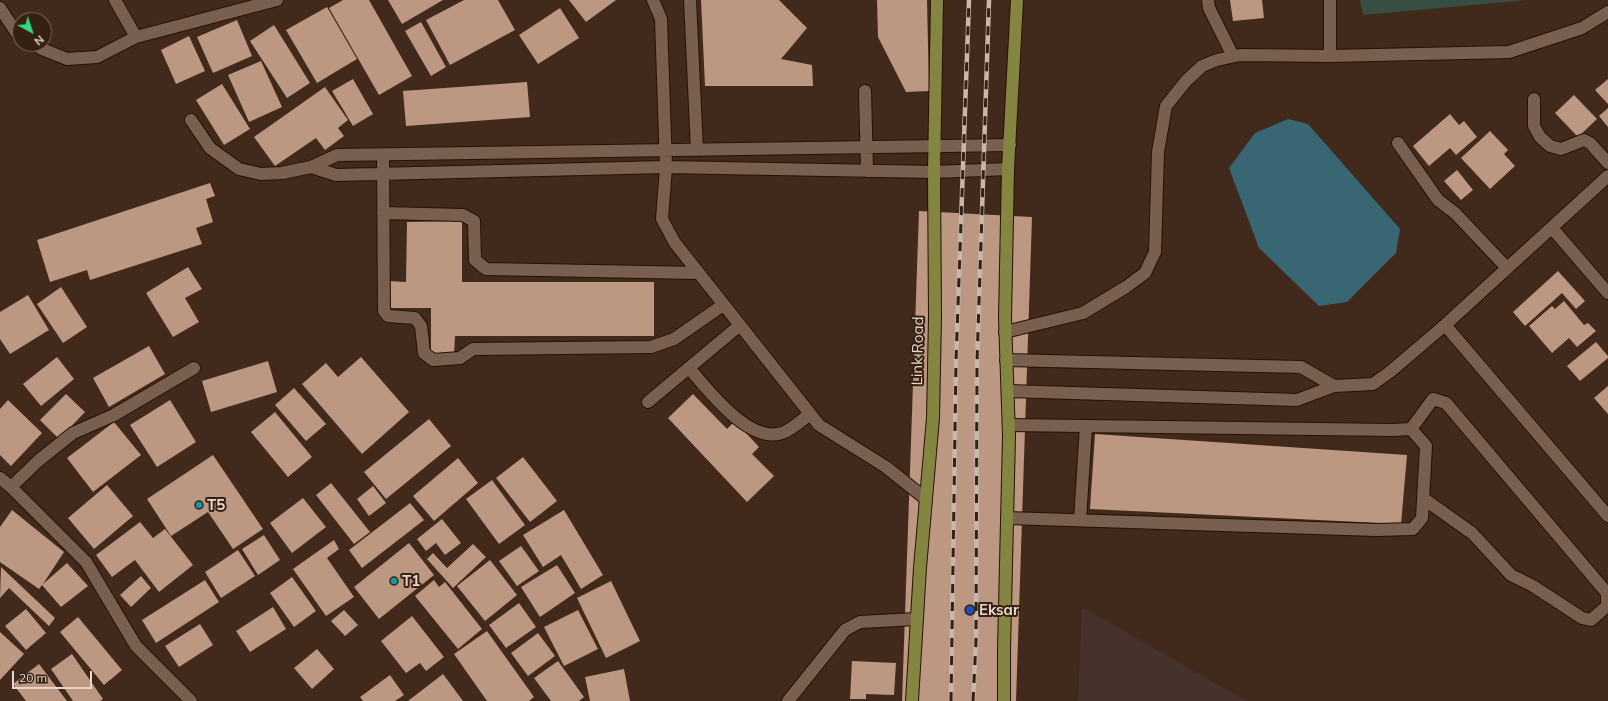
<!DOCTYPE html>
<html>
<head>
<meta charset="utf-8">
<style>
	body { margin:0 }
	#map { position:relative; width:1608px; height:701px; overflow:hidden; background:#412a1b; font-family:Mulish,sans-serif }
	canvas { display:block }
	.north { position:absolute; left:12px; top:12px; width:40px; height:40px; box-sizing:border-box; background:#362012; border:1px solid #7c695d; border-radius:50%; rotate:140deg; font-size:11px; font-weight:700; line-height:16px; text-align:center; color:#e6d7ce }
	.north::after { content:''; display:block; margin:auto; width:14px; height:18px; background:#32d882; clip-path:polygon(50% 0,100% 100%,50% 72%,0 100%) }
	.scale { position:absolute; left:12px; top:671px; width:80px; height:18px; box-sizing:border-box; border:2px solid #e6d7ce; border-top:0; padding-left:5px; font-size:12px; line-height:14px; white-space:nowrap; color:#e6d7ce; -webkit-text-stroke:3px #362012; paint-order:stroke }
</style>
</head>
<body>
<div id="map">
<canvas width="1608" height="701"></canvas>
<div class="north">N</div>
<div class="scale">20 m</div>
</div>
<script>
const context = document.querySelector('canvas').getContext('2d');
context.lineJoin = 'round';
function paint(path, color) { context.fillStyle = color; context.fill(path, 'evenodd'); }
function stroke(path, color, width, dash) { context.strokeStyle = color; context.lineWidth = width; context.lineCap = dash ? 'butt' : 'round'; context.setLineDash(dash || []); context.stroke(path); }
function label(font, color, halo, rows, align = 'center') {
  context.font = font + ' Mulish,sans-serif'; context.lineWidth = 4; context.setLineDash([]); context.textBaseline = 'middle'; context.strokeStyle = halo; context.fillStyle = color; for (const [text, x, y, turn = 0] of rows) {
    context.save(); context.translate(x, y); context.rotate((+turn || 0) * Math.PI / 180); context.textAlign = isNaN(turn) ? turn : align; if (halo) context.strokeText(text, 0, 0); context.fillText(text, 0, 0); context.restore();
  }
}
paint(new Path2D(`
	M1082,607L1246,701H1078Z`), '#45322c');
paint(new Path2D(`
	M1360,0H1527L1363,15Z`), '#384e43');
paint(new Path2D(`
	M1288,119L1308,124L1400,229L1396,253L1347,302L1319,306L1259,248L1229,168L1255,133Z`), '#386672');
paint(new Path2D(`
	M343,0H369L412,76L379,95L329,8Z
	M388,0H443L402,24Z
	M464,0H498L515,30L450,65L426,20Z
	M569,0H616L586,22Z
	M701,0H779L807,28L781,59L812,65L813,86H705Z
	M877,0H927L929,91L906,92L878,37Z
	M1230,0H1262L1264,18L1233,21Z
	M327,7L357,59L317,83L286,30Z
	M560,8L579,38L538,64L519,35Z
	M237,20L252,56L213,73L197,37Z
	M421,22L446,67L431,76L405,31Z
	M274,25L310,83L287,98L250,41Z
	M189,36L205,71L176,84L161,50Z
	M261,61L282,107L249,122L228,75Z
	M353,79L373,114L353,126L332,91Z
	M1608,79V104L1595,90Z
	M527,82L530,117L406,126L403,91Z
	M222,84L250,129L224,145L196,100Z
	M325,87L348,120L338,128L344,136L325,150L316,138L275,166L254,137Z
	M1574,95L1597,119L1578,137L1555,113Z
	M1608,108V127L1599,116Z
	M1450,114L1459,125L1464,121L1477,137L1456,155L1450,148L1429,166L1413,146Z
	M1490,131L1508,150L1504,154L1515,166L1490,189L1461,158Z
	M1457,170L1473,190L1461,200L1444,181Z
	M210,183L215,196L206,199L213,222L196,228L202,244L90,280L87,270L50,282L37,240Z
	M919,211L1032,217L1016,701H902Z
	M462,221V282H654V336H455L454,355H431V308H389V281L406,282L407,222Z
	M188,267L202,289L185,298L199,322L173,337L146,293Z
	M1558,271L1585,301L1576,309L1562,293L1525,326L1513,312Z
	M61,287L87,327L63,343L37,304Z
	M28,295L49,330L10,354L0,339V312Z
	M1564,301L1584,325L1588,323L1596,331L1577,347L1569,338L1552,353L1529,326L1552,306L1555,309Z
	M1596,342L1608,356V358L1580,381L1567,366Z
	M149,346L165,374L109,407L93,378Z
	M57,357L74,379L41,406L23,384Z
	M361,357L409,412L362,454L302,384L326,363L338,377Z
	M268,361L277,392L211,412L202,381Z
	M1608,386V414L1594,398Z
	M294,388L326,424L306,441L275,405Z
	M66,394L85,412L59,439L40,420Z
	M693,394L727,429L735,421L759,447L752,454L774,476L747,502L668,418Z
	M8,400L42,433L11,466L0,455V409Z
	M170,400L196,442L157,467L130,425Z
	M275,412L312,457L288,477L251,432Z
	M429,419L451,446L386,499L364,472Z
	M114,422L141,455L93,492L67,458Z
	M1095,434L1407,455L1401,524L1090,509Z
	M213,455L263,529L233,549L208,512L171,536L147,499Z
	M523,457L557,501L530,522L496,478Z
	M458,458L478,483L434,521L413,496Z
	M492,480L525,525L499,544L466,499Z
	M331,483L370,532L354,544L316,495Z
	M107,485L133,516L94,549L68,518Z
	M373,486L386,503L369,516L357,499Z
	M303,498L326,527L292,553L270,523Z
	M410,503L424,520L362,568L349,550Z
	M12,510L64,552L43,584L67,563L88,586L61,607L42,585L39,589L0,562V527Z
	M564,510L603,575L581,589L561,555L543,567L523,535Z
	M442,519L461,543L445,555L436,543L426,551L417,539Z
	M140,522L153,538L165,529L193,565L159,592L135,560L112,577L96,555Z
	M264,535L280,560L258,575L242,549Z
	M334,540L339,549L327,558L354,597L326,616L293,569Z
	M409,543L434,575L379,619L354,587Z
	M473,544L486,557L453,588L427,559L433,553L447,568Z
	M521,546L539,571L517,586L499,561Z
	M238,550L255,576L221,598L205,572Z
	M490,560L517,595L485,621L457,586Z
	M557,565L575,593L540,617L521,587Z
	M1,567L55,618L49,626L9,588L0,598Z
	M141,576L151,588L131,607L120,595Z
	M292,577L316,611L294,627L270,593Z
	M205,580L219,602L156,643L142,620Z
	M434,580L439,587L445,582L482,629L458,649L415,596Z
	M611,581L640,641L606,658L577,598Z
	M519,603L536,627L506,648L489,625Z
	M273,607L286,629L250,652L236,631Z
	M26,609L46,633L26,650L5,626Z
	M344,610L358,625L345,636L331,621Z
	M578,610L598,649L564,666L544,627Z
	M412,616L444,657L426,671L420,663L406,673L381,641Z
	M78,617L122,670L104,685L60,632Z
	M200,624L213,645L179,667L165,646Z
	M487,631L534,697L529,701H487L454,654Z
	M0,632L24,654L0,680Z
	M538,633L555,656L528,676L511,653Z
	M317,649L334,669L312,689L294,668Z
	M72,654L103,699L100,701H73L51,669Z
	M558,661L584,697L579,701H551L534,678Z
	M852,661L896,663L894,695L866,694V699H850Z
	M39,664L67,701H26L13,684Z
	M624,669L630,701H590L585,677Z
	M443,674L463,701H408Z
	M390,675L404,695L395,701H363L360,697Z`), '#bc9781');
const lane = new Path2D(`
	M1208,0L1209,8L1233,56
	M1330,0V56
	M1005,332L1083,313L1126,287L1145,273L1155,252L1158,152L1166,106L1186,81L1202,66L1217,60L1240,55L1330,56L1509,52L1582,28L1608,12
	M1411,429L1433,399L1446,403L1607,593V606L1591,620L1582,618L1533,586L1511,575L1472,533L1424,499
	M1007,518L1377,530L1413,529L1422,518L1426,446L1411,429L1393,430L1009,425
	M1080,520L1086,426`);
const street = new Path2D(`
	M115,0L136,37
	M653,0L661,19L666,167L662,219L675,243L819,425L886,467L926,499
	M690,0L697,150
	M0,8L16,32L20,34
	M34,44L42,49L67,59L97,57L136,37L277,0
	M865,91L867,171
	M1534,99V126L1540,137L1550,146L1561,149L1584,140L1590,143L1608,163
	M191,120L210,148L239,169L261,174L282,173L311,167L337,155L1010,145
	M1398,143L1438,200L1455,213L1507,268
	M383,155L384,311L388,316L415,318L421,326L424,353L433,360L460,358L473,349L651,347L674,339L723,305
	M311,167L336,175L666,167L934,172L1008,169
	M383,213L463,215L474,221L475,260L486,269L698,273
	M1552,228L1608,293
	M1445,325L1608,516
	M1006,360L1301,367L1334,386
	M689,368C708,390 749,444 782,433C790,431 803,419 810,414
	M1008,391L1297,400L1334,386L1373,384L1391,371L1445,325L1608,176
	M648,402L740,325
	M0,478L11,487L86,562L136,646L191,701
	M11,487L38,461L73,433L114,415L194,368
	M788,701L845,630L860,622L916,619`);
const primary = new Path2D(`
	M912,701L920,568L933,418L935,317L934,172L937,0
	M1004,701V650L1009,436L1005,318L1008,169L1017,0`);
stroke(lane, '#261205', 14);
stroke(street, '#261205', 14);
stroke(primary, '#261205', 14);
stroke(lane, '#795f50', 12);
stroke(street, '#795f50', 12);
stroke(primary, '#848541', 12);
const rail = new Path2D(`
	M951,701L956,361L969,0
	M973,701L976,641L977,362L989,0`);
stroke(rail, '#c7b7ac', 4.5);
stroke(rail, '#362012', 3, [9]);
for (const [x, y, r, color] of [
	[199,505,4,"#0f9aa8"],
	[394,581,4,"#0f9aa8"],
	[970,610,5,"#1a4fb4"]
]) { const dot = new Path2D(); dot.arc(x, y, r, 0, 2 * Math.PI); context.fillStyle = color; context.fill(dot); stroke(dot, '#362012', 1.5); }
label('15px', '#e6d7ce', '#362012', [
	["Link Road",918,351,-89]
]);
label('bold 15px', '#e6d7ce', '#362012', [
	["T5",207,505],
	["T1",402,581],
	["Eksar",979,610]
], 'left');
</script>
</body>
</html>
